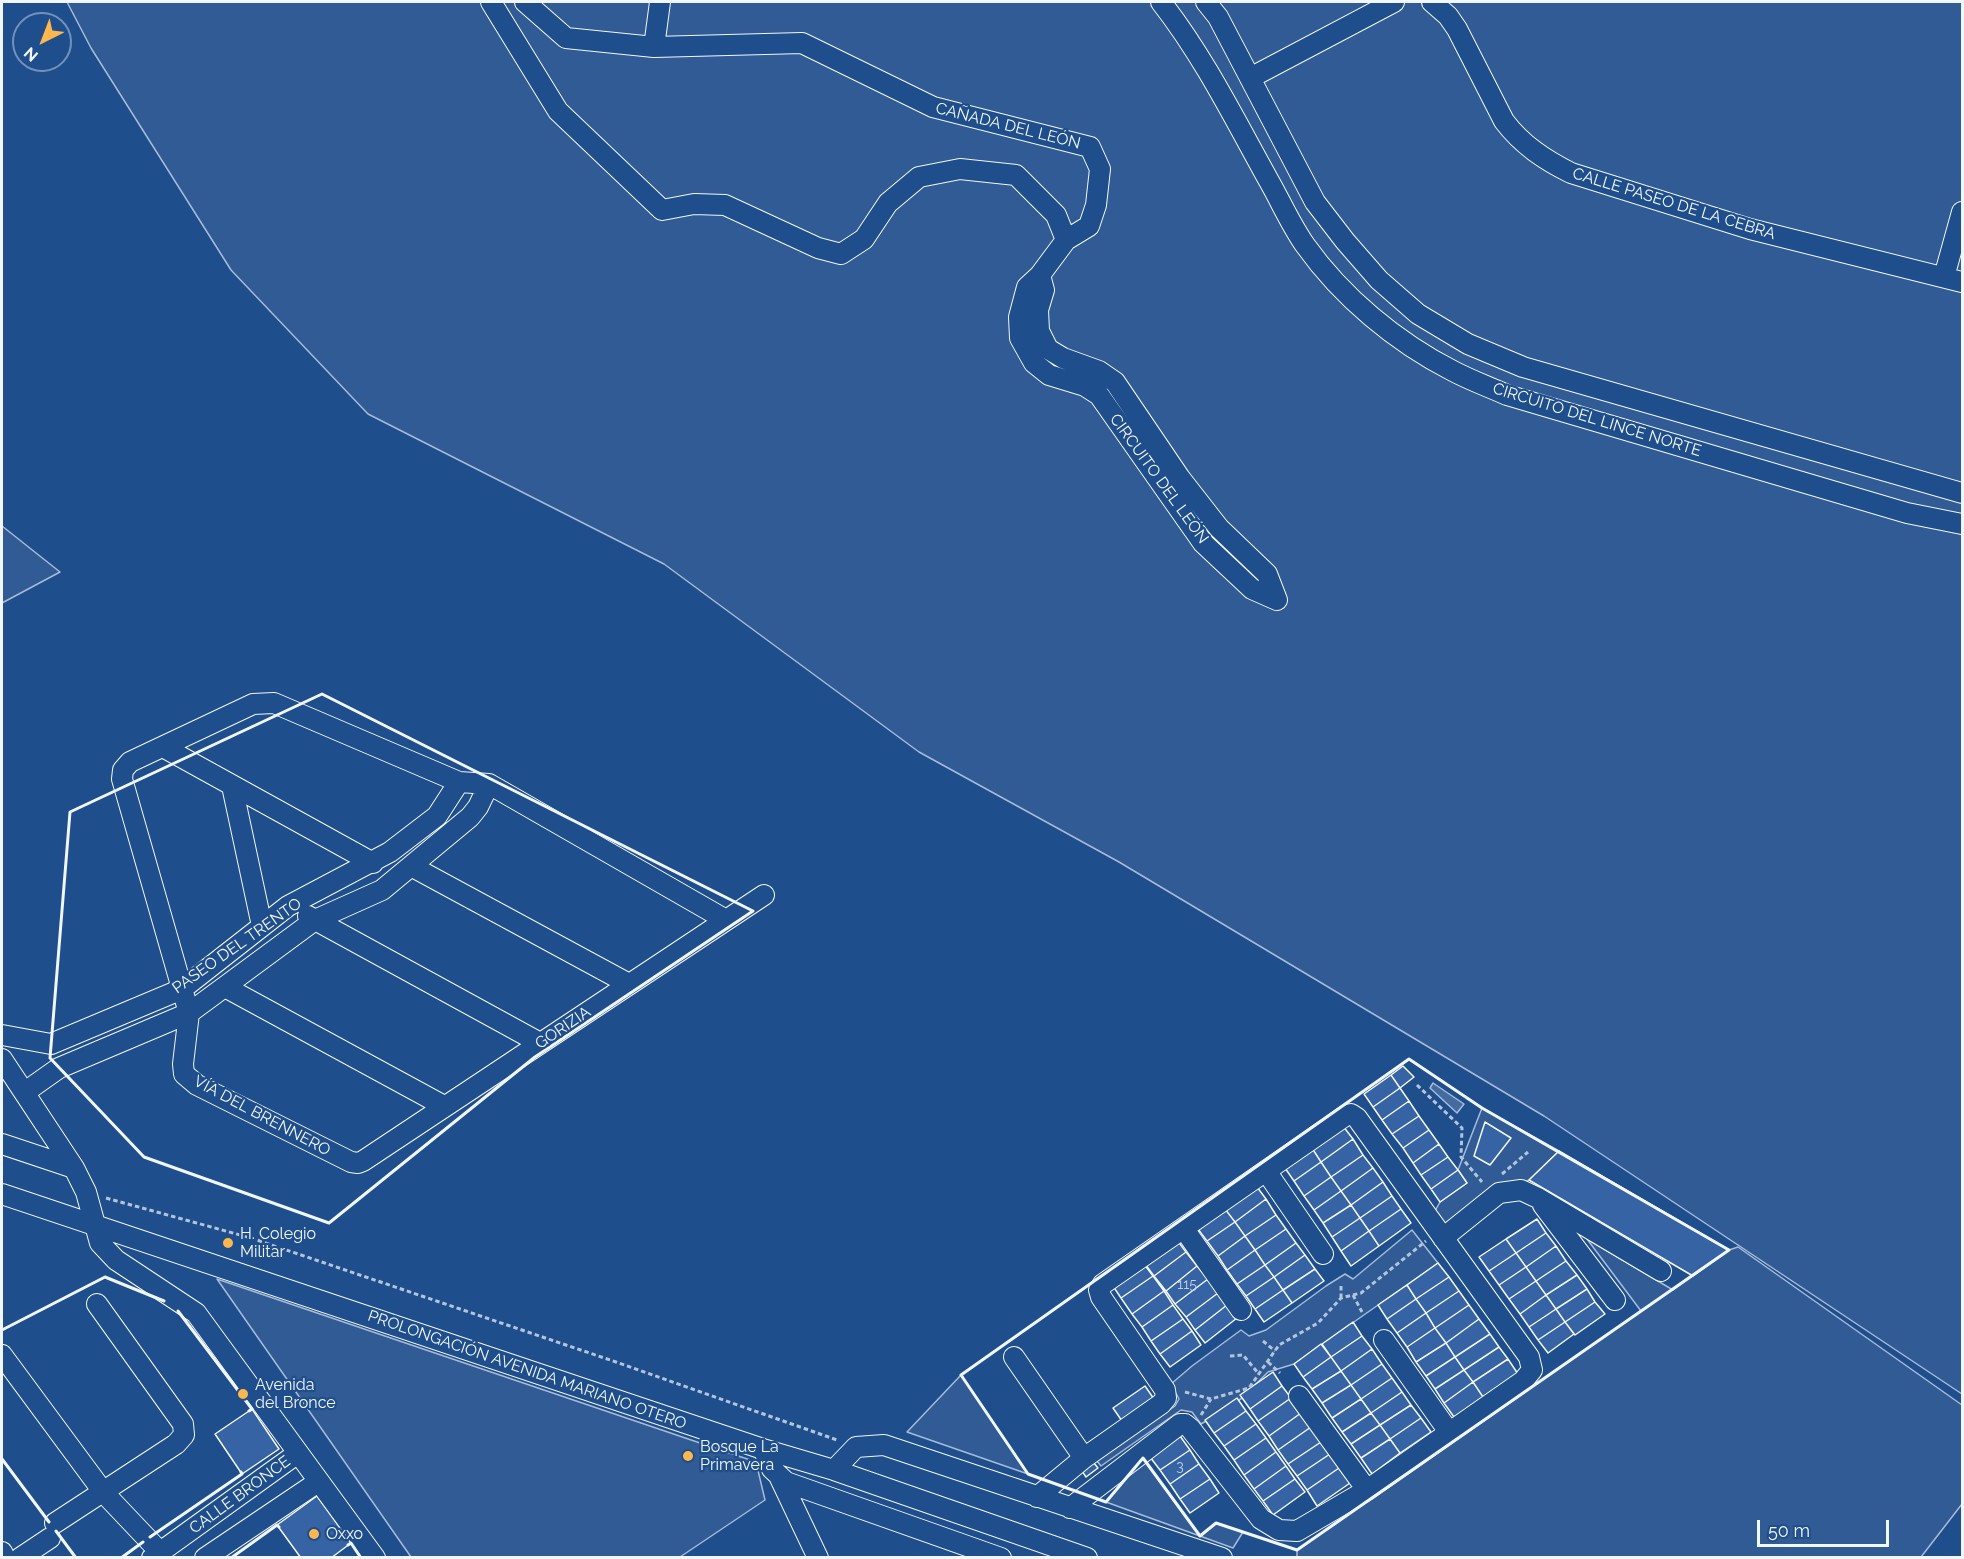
<!DOCTYPE html>
<html>
<head>
<meta charset="utf-8">
<style>
	body { margin:0 }
	#map { position:relative; width:1964px; height:1559px; overflow:hidden; background:#1f4e8c; font-family:Raleway,sans-serif }
	canvas { display:block }
	.frame { position:absolute; inset:0; border:3px solid #f2f6ff; pointer-events:none }
	.north { position:absolute; left:12px; top:12px; width:60px; height:60px; box-sizing:border-box; background:#1f4e8c; border:2px solid #7391ba; border-radius:50%; rotate:222deg; font-size:16px; font-weight:700; line-height:24px; text-align:center; color:#f2f6ff }
	.north::after { content:''; display:block; margin:auto; width:21px; height:27px; background:#ffb74d; clip-path:polygon(50% 0,100% 100%,50% 72%,0 100%) }
	.scale { position:absolute; left:1757px; top:1520px; width:132px; height:27px; box-sizing:border-box; border:3px solid #f2f6ff; border-top:0; padding-left:8px; font-size:18px; line-height:21px; white-space:nowrap; color:#f2f6ff; -webkit-text-stroke:4px #1f4e8c; paint-order:stroke }
</style>
</head>
<body>
<div id="map">
<canvas width="1964" height="1559"></canvas>
<div class="frame"></div>
<div class="north">N</div>
<div class="scale">50 m</div>
</div>
<script>
const context = document.querySelector('canvas').getContext('2d');
context.lineJoin = 'round';
function paint(path, color) { context.fillStyle = color; context.fill(path, 'evenodd'); }
function stroke(path, color, width, dash) { context.strokeStyle = color; context.lineWidth = width; context.lineCap = dash ? 'butt' : 'round'; context.setLineDash(dash || []); context.stroke(path); }
function label(font, color, halo, rows, align = 'center') {
  context.font = font + ' Raleway,sans-serif'; context.lineWidth = 4.5; context.setLineDash([]); context.textBaseline = 'middle'; context.strokeStyle = halo; context.fillStyle = color; for (const [text, x, y, turn = 0] of rows) {
    context.save(); context.translate(x, y); context.rotate((+turn || 0) * Math.PI / 180); context.textAlign = isNaN(turn) ? turn : align; if (halo) context.strokeText(text, 0, 0); context.fillText(text, 0, 0); context.restore();
  }
}
const built = new Path2D(`
	M67,2H1962V1394L1544,1116L1119,862L919,752L664,564L368,414L231,270L91,48Z
	M2,526L60,572L2,603Z
	M1482,1108L1559,1151L1529,1180L1438,1231L1430,1220L1440,1202L1467,1183L1458,1170Z
	M1412,1230L1438,1263L1294,1364L1268,1372L1242,1398L1208,1420L1201,1424L1192,1412L1181,1410L1101,1466L1097,1461L1175,1406L1179,1399L1171,1384L1192,1366L1241,1330L1249,1336L1266,1330L1326,1286L1345,1274L1353,1279Z
	M1587,1239L1673,1290L1729,1250L1738,1247L1962,1405V1504L1921,1557L1297,1558V1550L1641,1311Z
	M217,1279L756,1462L765,1500L680,1557H411Z
	M961,1375L1028,1474L907,1432Z
	M1143,1458L1200,1536L1216,1523L1243,1532L1233,1548L1106,1502Z`);
paint(built, '#305b95');
stroke(built, '#a8bbd7', 1.5);
const water = new Path2D(`
	M1433,1083L1464,1104L1457,1113L1430,1088Z`);
paint(water, '#446ba0');
stroke(water, '#a8bbd7', 1.5);
const building = new Path2D(`
	M1403,1066L1414,1077L1400,1088L1391,1075Z
	M1391,1075L1400,1088L1373,1107L1364,1094Z
	M1400,1088L1409,1101L1382,1120L1373,1107Z
	M1409,1101L1419,1116L1392,1134L1382,1120Z
	M1419,1116L1429,1130L1403,1148L1392,1134Z
	M1485,1122L1511,1138L1490,1165L1474,1156Z
	M1343,1126L1353,1139L1321,1162L1312,1148Z
	M1429,1130L1439,1144L1413,1163L1403,1148Z
	M1353,1139L1363,1155L1331,1177L1321,1162Z
	M1439,1144L1448,1157L1421,1175L1413,1163Z
	M1312,1148L1321,1162L1294,1181L1285,1168Z
	M1559,1151L1729,1250L1693,1276L1529,1180Z
	M1363,1155L1373,1168L1341,1191L1331,1177Z
	M1448,1157L1458,1170L1431,1189L1421,1175Z
	M1321,1162L1331,1177L1304,1196L1294,1181Z
	M1373,1168L1383,1182L1351,1205L1341,1191Z
	M1458,1170L1467,1183L1440,1202L1431,1189Z
	M1331,1177L1341,1191L1314,1210L1304,1196Z
	M1383,1182L1392,1196L1360,1218L1351,1205Z
	M1257,1187L1266,1199L1235,1222L1225,1209Z
	M1341,1191L1351,1205L1323,1223L1314,1210Z
	M1392,1196L1401,1209L1369,1231L1360,1218Z
	M1266,1199L1276,1215L1245,1236L1235,1222Z
	M1351,1205L1360,1218L1332,1237L1323,1223Z
	M1225,1209L1235,1222L1207,1241L1198,1229Z
	M1401,1209L1411,1223L1379,1246L1369,1231Z
	M1276,1215L1286,1229L1255,1250L1245,1236Z
	M1360,1218L1369,1231L1341,1251L1332,1237Z
	M1537,1219L1546,1233L1516,1253L1506,1239Z
	M1235,1222L1245,1236L1218,1256L1207,1241Z
	M1286,1229L1296,1243L1265,1265L1255,1250Z
	M1369,1231L1379,1246L1351,1266L1341,1251Z
	M1546,1233L1556,1246L1526,1267L1516,1253Z
	M1245,1236L1255,1250L1227,1270L1218,1256Z
	M1506,1239L1516,1253L1489,1271L1479,1257Z
	M1177,1240L1186,1252L1154,1276L1145,1264Z
	M1296,1243L1305,1255L1274,1277L1265,1265Z
	M1556,1246L1566,1261L1536,1281L1526,1267Z
	M1255,1250L1265,1265L1237,1284L1227,1270Z
	M1186,1252L1197,1266L1166,1291L1154,1276Z
	M1516,1253L1526,1267L1499,1285L1489,1271Z
	M1305,1255L1315,1269L1283,1290L1274,1277Z
	M1566,1261L1577,1275L1546,1295L1536,1281Z
	M1438,1263L1449,1277L1416,1299L1407,1285Z
	M1144,1264L1153,1276L1121,1298L1113,1286Z
	M1265,1265L1274,1277L1246,1296L1237,1284Z
	M1197,1266L1208,1279L1175,1304L1166,1291Z
	M1526,1267L1536,1281L1509,1299L1499,1285Z
	M1315,1269L1324,1281L1292,1303L1283,1290Z
	M1577,1275L1587,1289L1556,1309L1546,1295Z
	M1153,1276L1164,1291L1132,1314L1121,1298Z
	M1274,1277L1283,1290L1255,1309L1246,1296Z
	M1449,1277L1459,1291L1426,1313L1416,1299Z
	M1208,1279L1218,1293L1186,1317L1175,1304Z
	M1536,1281L1546,1295L1520,1314L1509,1299Z
	M1407,1285L1416,1299L1387,1319L1378,1305Z
	M1587,1289L1595,1302L1565,1322L1556,1309Z
	M1283,1290L1292,1303L1264,1322L1255,1309Z
	M1164,1291L1173,1305L1142,1327L1132,1314Z
	M1459,1291L1469,1305L1435,1328L1426,1313Z
	M1218,1293L1227,1305L1195,1330L1186,1317Z
	M1546,1295L1556,1309L1529,1327L1520,1314Z
	M1416,1299L1426,1313L1397,1333L1387,1319Z
	M1595,1302L1605,1314L1575,1335L1565,1322Z
	M1173,1305L1183,1319L1151,1341L1142,1327Z
	M1227,1305L1237,1318L1205,1343L1195,1330Z
	M1469,1305L1479,1319L1446,1343L1435,1328Z
	M1556,1309L1565,1322L1538,1340L1529,1327Z
	M1426,1313L1435,1328L1407,1347L1397,1333Z
	M1183,1319L1192,1331L1160,1354L1151,1341Z
	M1479,1319L1490,1334L1455,1357L1446,1343Z
	M1353,1322L1362,1336L1331,1357L1322,1344Z
	M1565,1322L1574,1334L1548,1353L1538,1340Z
	M1435,1328L1446,1343L1416,1362L1407,1347Z
	M1192,1331L1201,1345L1170,1367L1160,1354Z
	M1490,1334L1499,1347L1464,1370L1455,1357Z
	M1362,1336L1372,1349L1341,1371L1331,1357Z
	M1446,1343L1455,1357L1426,1376L1416,1362Z
	M1321,1344L1331,1357L1303,1377L1294,1364Z
	M1499,1347L1508,1359L1473,1382L1464,1370Z
	M1372,1349L1382,1364L1351,1385L1341,1371Z
	M1331,1357L1341,1371L1312,1389L1303,1377Z
	M1455,1357L1464,1370L1435,1389L1426,1376Z
	M1508,1359L1518,1374L1483,1397L1473,1382Z
	M1382,1364L1392,1378L1361,1399L1351,1385Z
	M1464,1370L1473,1382L1444,1403L1435,1389Z
	M1341,1371L1351,1385L1322,1403L1312,1389Z
	M1273,1372L1282,1386L1250,1409L1240,1395Z
	M1392,1378L1402,1392L1371,1413L1361,1399Z
	M1473,1382L1483,1397L1454,1417L1444,1403Z
	M1351,1385L1361,1399L1332,1418L1322,1403Z
	M1145,1386L1154,1399L1122,1421L1113,1408Z
	M1282,1386L1291,1398L1258,1421L1250,1409Z
	M1402,1392L1411,1405L1380,1425L1371,1413Z
	M1237,1398L1246,1411L1214,1433L1205,1420Z
	M1291,1398L1301,1413L1269,1436L1258,1421Z
	M1361,1399L1371,1413L1342,1432L1332,1418Z
	M1411,1405L1421,1418L1390,1439L1380,1425Z
	M252,1409L279,1449L242,1474L215,1434Z
	M1246,1411L1256,1424L1224,1446L1214,1433Z
	M1301,1413L1311,1427L1278,1450L1269,1436Z
	M1371,1413L1380,1425L1351,1444L1342,1432Z
	M1421,1418L1431,1432L1400,1453L1390,1439Z
	M1256,1424L1266,1438L1234,1460L1224,1446Z
	M1380,1425L1390,1439L1361,1458L1351,1444Z
	M1311,1427L1321,1442L1288,1464L1278,1450Z
	M1180,1436L1190,1450L1160,1470L1150,1457Z
	M1266,1438L1276,1452L1244,1475L1234,1460Z
	M1390,1439L1400,1453L1372,1474L1361,1458Z
	M1321,1442L1330,1454L1297,1476L1288,1464Z
	M1190,1450L1199,1464L1170,1484L1160,1470Z
	M1276,1452L1286,1466L1254,1489L1244,1475Z
	M1330,1454L1339,1468L1307,1490L1297,1476Z
	M1094,1463L1098,1468L1086,1477L1082,1471Z
	M1199,1464L1210,1479L1180,1499L1170,1484Z
	M1286,1466L1295,1479L1263,1501L1254,1489Z
	M1339,1468L1350,1483L1317,1506L1307,1490Z
	M1210,1479L1219,1493L1190,1513L1180,1499Z
	M1295,1479L1305,1492L1273,1515L1263,1501Z
	M317,1496L351,1543L331,1558H301L277,1525Z`);
paint(building, '#3563a3');
stroke(building, '#f2f6ff', 1.5);
const minor = new Path2D(`
	M491,2L558,111L662,210L694,204L725,205L818,248L841,254L864,239L888,203L919,177L960,169L1016,175L1056,215L1066,240L1089,226L1096,205L1100,169L1090,147L933,107L802,43L654,47L566,38L525,2
	M1161,2C1204,57 1235,120 1269,181C1281,202 1291,225 1305,245C1342,297 1396,342 1453,371C1470,380 1489,387 1507,395L1907,513L1962,524
	M1206,2L1218,17L1315,202L1345,241L1379,280L1418,314L1468,344L1523,367L1962,493
	M1432,2L1448,16L1457,29L1504,121C1522,145 1545,160 1571,173L1750,229L1962,282
	M654,47L660,2
	M1250,78L1394,2
	M1066,240L1040,275L1027,287L1019,317L1020,338L1034,363L1049,375L1085,386L1099,395L1203,543L1252,589L1277,600
	M1040,275L1044,290L1038,310L1039,331L1048,349L1063,358L1099,371L1115,382L1180,478L1219,528L1267,574L1277,600
	M1944,277L1962,212
	M163,747L373,863
	M232,786L262,926
	M411,866L629,984
	M308,916L540,1043
	M726,920L489,784L459,782L274,703L253,704L130,762L123,770L122,779L189,1013L183,1064L184,1074L197,1085L351,1162L358,1163L363,1161L764,895
	M225,987L444,1106
	M2,1035L51,1044L182,989L288,906L390,852L437,816L459,782
	M2,1059L74,1168L86,1192L100,1243L116,1260L196,1313L375,1558
	M25,1092L59,1068L189,1013L315,920L382,890L470,817L478,807L489,784
	M2,1144L74,1168
	M1266,1171L1323,1254
	M2,1194L763,1449L834,1470L1087,1558
	M1543,1205L1615,1300
	M1184,1229L1241,1310
	M1443,1238L1499,1193L1521,1190L1538,1198L1661,1271
	M1384,1340L1449,1432
	M2,1355L104,1493L160,1552
	M1014,1357L1084,1458
	M1299,1396L1367,1490
	M763,1449L772,1469L786,1482L1001,1558
	M834,1470L856,1447L884,1445L1222,1558
	M779,1476L818,1558
	M1037,1497L1084,1458L1161,1404L1166,1398L1165,1390L1101,1297L1099,1290L1103,1284L1345,1116L1351,1114L1357,1118L1529,1357L1532,1370L1523,1381L1367,1490L1297,1531L1279,1530L1261,1519L1190,1428L1185,1424H1180L1070,1508
	M55,1523L176,1444L184,1435L183,1424L97,1304
	M2,1552L5,1558
	M20,1558L50,1538
	M152,1558L298,1453
	M205,1558L318,1482`);
stroke(minor, '#f2f6ff', 22);
stroke(new Path2D(`
	M1417,1085L1462,1128L1461,1157L1482,1182
	M1502,1174L1528,1152
	M106,1198L251,1238L616,1362L837,1440
	M1341,1286V1298
	M1353,1295L1362,1312
	M1263,1341L1275,1351
	M1230,1356L1243,1355L1259,1374
	M1268,1362L1280,1373
	M1185,1392L1211,1399L1249,1388L1279,1345L1318,1323L1341,1298L1361,1293L1426,1241
	M1201,1415L1211,1399`), '#b3c4dc', 3, [4.5, 3]);
stroke(minor, '#1f4e8c', 20);
stroke(new Path2D(`
	M322,694L753,911L535,1057L329,1223L144,1157L50,1058L70,812Z
	M1409,1059L1482,1108L1729,1250L1297,1550L1216,1523L1200,1536L1143,1458L1106,1502L1028,1474L961,1375Z
	M178,1311L252,1409L249,1411
	M2,1330L105,1277L164,1301
	M2,1459L49,1522
	M56,1531L76,1558
	M150,1537L242,1474L241,1472
	M348,1545L351,1543L361,1558
	M121,1558L143,1542
	M231,1558L277,1525L279,1527`), '#f2f6ff', 3);
for (const [x, y, r, color] of [
	[228,1243,6,"#ffb74d"],
	[243,1394,6,"#ffb74d"],
	[688,1456,6,"#ffb74d"],
	[314,1534,6,"#ffb74d"]
]) { const dot = new Path2D(); dot.arc(x, y, r, 0, 2 * Math.PI); context.fillStyle = color; context.fill(dot); stroke(dot, '#1f4e8c', 2); }
label('14px', '#c3d1e8', null, [
	["115",1187,1285],
	["3",1180,1467]
]);
label('16px', '#f2f6ff', '#1f4e8c', [
	["CAÑADA DEL LEÓN",1008,126,14],
	["CALLE PASEO DE LA CEBRA",1674,204,17],
	["CIRCUITO DEL LINCE NORTE",1597,420,17],
	["CIRCUITO DEL LEÓN",1159,479,54],
	["PASEO DEL TRENTO",237,946,-35],
	["GORIZIA",563,1028,-34],
	["VÍA DEL BRENNERO",262,1116,28],
	["PROLONGACIÓN AVENIDA MARIANO OTERO",527,1370,19],
	["CALLE BRONCE",240,1495,-36]
]);
label('16px', '#f2f6ff', '#1f4e8c', [
	["H. Colegio",240,1234],
	["Militar",240,1252],
	["Avenida",255,1385],
	["del Bronce",255,1403],
	["Bosque La",700,1447],
	["Primavera",700,1465],
	["Oxxo",326,1534]
], 'left');
</script>
</body>
</html>
